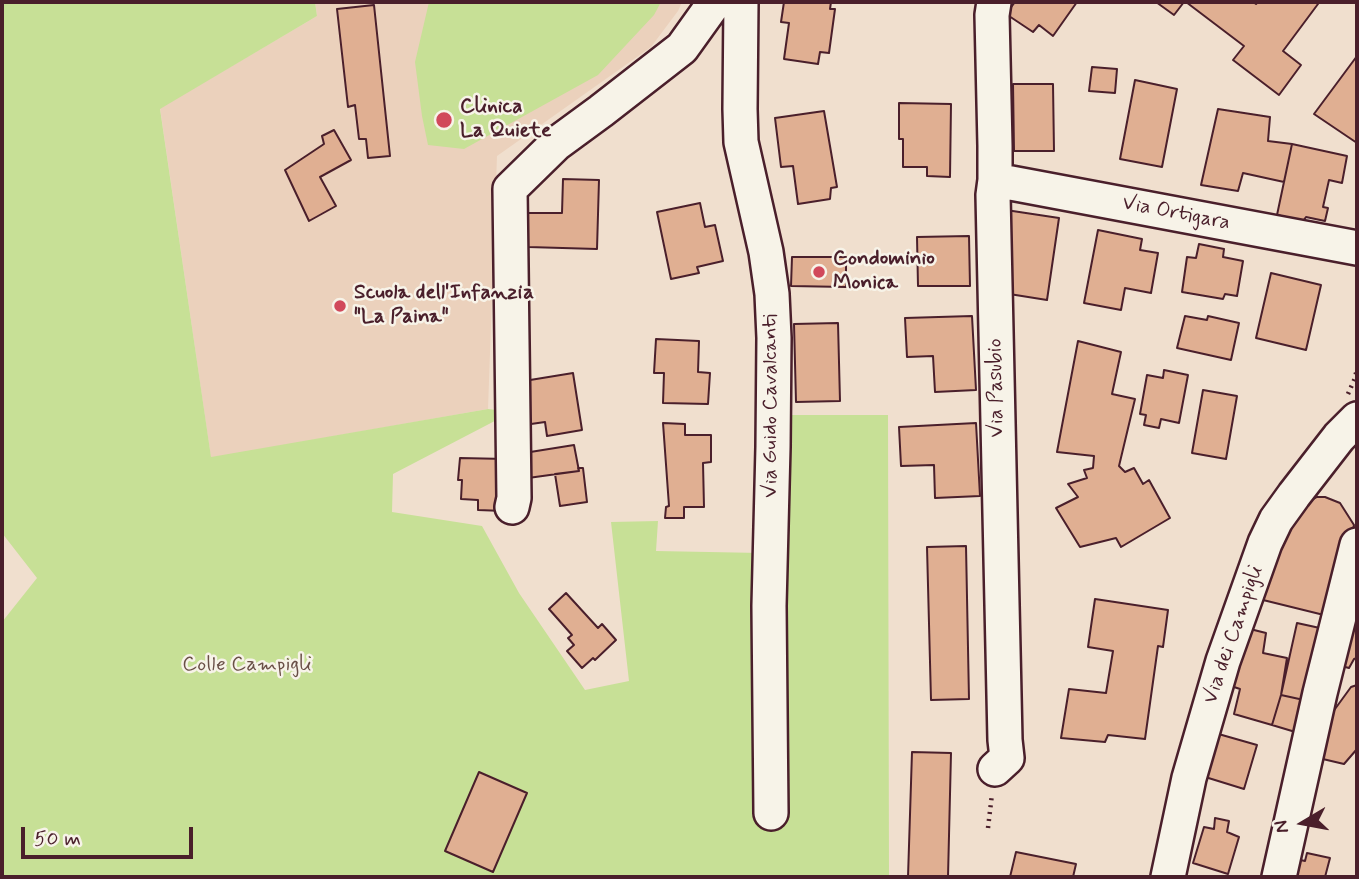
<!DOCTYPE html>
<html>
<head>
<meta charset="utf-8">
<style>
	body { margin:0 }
	#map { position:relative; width:1359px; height:879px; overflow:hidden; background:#f0dfce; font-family:Mynerve,sans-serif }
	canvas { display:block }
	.frame { position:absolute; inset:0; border:4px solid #4a1f2b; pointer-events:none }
	.north { position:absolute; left:1268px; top:788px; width:70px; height:70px; -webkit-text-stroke:5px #f7f3e8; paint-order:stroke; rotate:260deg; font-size:19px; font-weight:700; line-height:28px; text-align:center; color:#4a1f2b }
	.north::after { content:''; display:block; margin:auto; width:24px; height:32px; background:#4a1f2b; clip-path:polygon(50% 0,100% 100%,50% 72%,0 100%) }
	.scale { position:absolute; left:21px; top:827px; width:172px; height:32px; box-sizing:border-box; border:4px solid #4a1f2b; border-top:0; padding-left:9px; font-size:21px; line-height:24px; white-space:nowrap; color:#4a1f2b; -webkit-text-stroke:5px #f7f3e8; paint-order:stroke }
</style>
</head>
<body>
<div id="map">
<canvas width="1359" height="879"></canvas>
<div class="frame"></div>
<div class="north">N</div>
<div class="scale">50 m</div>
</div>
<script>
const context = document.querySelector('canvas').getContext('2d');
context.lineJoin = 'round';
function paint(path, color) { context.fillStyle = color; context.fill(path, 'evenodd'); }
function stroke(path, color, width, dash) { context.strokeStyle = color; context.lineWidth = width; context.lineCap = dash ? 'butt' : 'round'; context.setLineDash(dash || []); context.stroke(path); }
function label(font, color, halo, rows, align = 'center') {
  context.font = font + ' Mynerve,sans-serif'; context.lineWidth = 5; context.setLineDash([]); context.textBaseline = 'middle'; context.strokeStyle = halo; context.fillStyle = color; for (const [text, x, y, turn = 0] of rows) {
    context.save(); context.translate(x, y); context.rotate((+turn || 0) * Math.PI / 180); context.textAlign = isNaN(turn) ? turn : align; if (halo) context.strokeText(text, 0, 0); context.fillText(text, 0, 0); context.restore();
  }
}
paint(new Path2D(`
	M315,2H682L678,11L651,47L497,156L488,409L211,458L160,108L317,16Z`), '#ebd1bc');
paint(new Path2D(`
	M2,2H315L317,16L160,109L211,457L488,409L512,412L393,474L392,512L482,526L519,593L585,690L629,681L611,522L658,521L656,551L761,553L760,415H888L889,877H2V622L37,578L2,533Z
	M429,2H661L654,15L598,75L464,149L428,145L422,116L415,62Z`), '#c7e096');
const building = new Path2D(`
	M784,2H831L830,9H835L829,53L820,52L818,64L784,59L789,23L781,22Z
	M1015,2H1077L1053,36L1039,25L1033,32L1006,14Z
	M1156,2H1184L1174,15Z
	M1186,2H1253L1256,4L1258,2H1315L1318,4L1283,51L1301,65L1279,95L1233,60L1244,46Z
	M374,5L390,156L368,158L366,139H359L355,105L348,107L337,9Z
	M1357,56V143L1314,114Z
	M1092,67L1117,69L1115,93L1089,91Z
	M1135,80L1177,89L1162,167L1120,159Z
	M1013,84H1053L1054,151H1014Z
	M899,103L951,104L950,177L927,176V167H903V139H899Z
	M1218,109L1270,117L1268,141L1292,144L1284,182L1243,173L1238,191L1201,185Z
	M824,111L837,187L831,188L830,199L798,204L793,166L781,167L775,118Z
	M334,130L351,160L320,177L336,206L309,221L285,170L324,144L322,136Z
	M1292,144L1347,156L1342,183L1329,180L1323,207L1328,208L1325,221L1306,217L1303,221L1277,215Z
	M563,179L599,180L597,249L528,247V213H562Z
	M700,203L705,227L715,225L723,261L697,267L699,273L671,279L657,212Z
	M1006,210L1059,218L1047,300L1003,293Z
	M1098,230L1142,239L1140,250L1158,253L1151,293L1125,288L1121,310L1084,303Z
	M969,236L970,286H918L917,237Z
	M1199,244L1224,249L1223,257L1243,261L1237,296L1225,294L1223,299L1182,292L1187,257L1196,258Z
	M792,257H846V287L791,286Z
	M1271,273L1321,285L1306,350L1256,338Z
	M972,316L976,390L935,392L933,356L907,357L905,318Z
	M1185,316L1207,320L1208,316L1239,323L1231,360L1177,348Z
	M838,323L840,401L796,402L794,324Z
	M656,339L699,341L698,372L710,373L708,404L663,403L664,373H654Z
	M1078,341L1121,352L1112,394L1135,399L1119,466L1125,472L1134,468L1143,484L1149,480L1170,518L1121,547L1116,538L1080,547L1056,508L1078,497L1068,484L1087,478L1084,470L1093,468L1094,456L1057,452Z
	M1164,370L1188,375L1179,423L1161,419L1159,428L1144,425L1146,415L1140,414L1147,375L1163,378Z
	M573,373L582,430L547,436L545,422L531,424L524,381Z
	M1203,390L1237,396L1226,459L1192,453Z
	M663,423L685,424V435H711V462L703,463L704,507H684V518H665L666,507L669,506Z
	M976,423L980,496L935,498L934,465L901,466L899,427Z
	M574,445L579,471L528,478L524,453Z
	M460,458L506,459L504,511L478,510V500L461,499L462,480H458Z
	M578,468H583L587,502L560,506L555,474L579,471Z
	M1317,497H1325L1340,503L1354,525L1332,617L1259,599L1277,554L1295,521L1308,502Z
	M966,546L969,699L931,700L927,547Z
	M566,593L598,628L602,624L616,640L595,660L593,658L582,668L567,651L574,645L568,638L572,635L549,609Z
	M1095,599L1168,610L1163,647L1158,646L1145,739L1108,735L1105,742L1061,738L1069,689L1106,693L1113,651L1088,647Z
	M1340,621L1357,625V658L1354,659L1349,668L1330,663Z
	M1297,623L1329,630L1313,702L1281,695Z
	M1246,628L1266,633L1263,653L1287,658L1281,695L1272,725L1234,714L1240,689L1231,686Z
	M1357,685V749L1344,764L1310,756L1327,720L1351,687Z
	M1281,695L1313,702L1302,734L1272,725Z
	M1215,733L1257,745L1244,789L1202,776Z
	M912,752L951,753L948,877H908Z
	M479,772L527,793L493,872L445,851Z
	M1215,818L1229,821L1227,832L1239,837L1228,874L1193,863L1204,827L1214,829Z
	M1016,852L1076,864L1073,877H1010Z
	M1307,853L1330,858L1325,877H1282L1287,857L1305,861Z`);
paint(building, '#e0af92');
stroke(building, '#4a1f2b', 2);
const minor = new Path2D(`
	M741,2L740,109L741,142L766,252L772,294L774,338L773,447L769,606L771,813
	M994,2L992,15L995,146V180L993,195L1005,740L1007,758L995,769
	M995,180L1357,248
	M512,507L514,498L510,189L556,144L601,111L682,48L715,2
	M1168,877L1189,778L1223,661L1265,543L1276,520L1294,495L1339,437L1357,419
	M1279,877L1320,693L1357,545`);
stroke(minor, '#4a1f2b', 38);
stroke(new Path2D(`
	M1348,394L1355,378L1357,368
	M988,828L992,794`), '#4a1f2b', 4.5, [2, 5]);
stroke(minor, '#f7f3e8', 33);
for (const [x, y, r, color] of [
	[444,120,9,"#d1495b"],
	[819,272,7,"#d1495b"],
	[340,306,7,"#d1495b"]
]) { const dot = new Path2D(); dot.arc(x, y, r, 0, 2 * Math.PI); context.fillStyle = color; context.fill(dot); stroke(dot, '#f7f3e8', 2.5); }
label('bold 21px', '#4a1f2b', '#f7f3e8', [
	["Clinica",460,108],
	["La Quiete",460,132],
	["Condominio",833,260],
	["Monica",833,284],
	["Scuola dell'Infanzia",354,294],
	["\"La Paina\"",354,318]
], 'left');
label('21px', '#4a1f2b', '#f7f3e8', [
	["Via Ortigara",1176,214,11],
	["Via Pasubio",997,388,-91],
	["Via Guido Cavalcanti",772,406,-90],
	["Via dei Campigli",1234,635,-71]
]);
label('21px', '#694f46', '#f7f3e8', [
	["Colle Campigli",247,666]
]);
</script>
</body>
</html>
